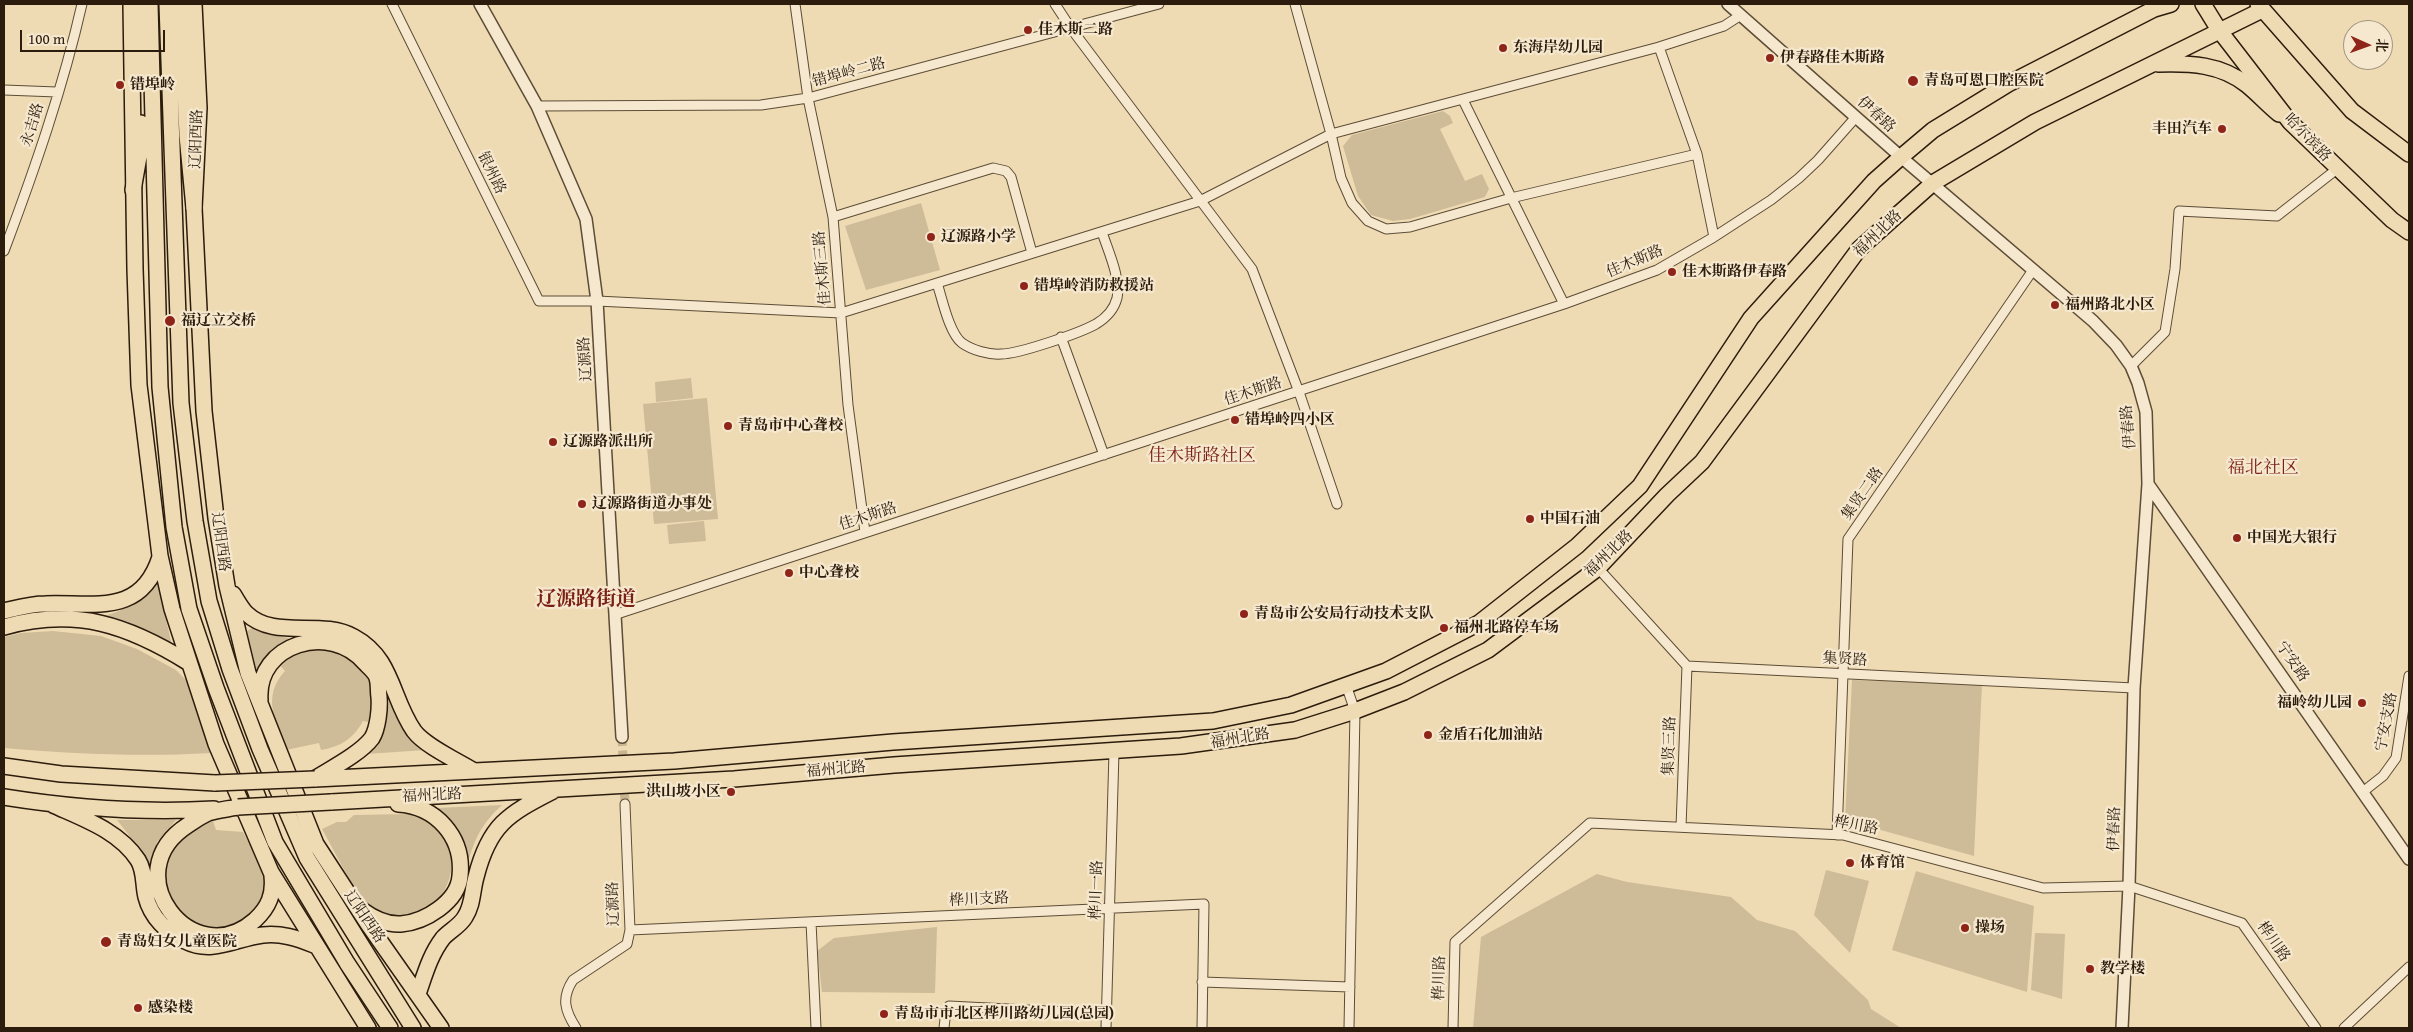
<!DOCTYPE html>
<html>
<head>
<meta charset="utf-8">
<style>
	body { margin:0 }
	#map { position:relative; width:2413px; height:1032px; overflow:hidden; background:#efdbb3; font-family:"Gentium Book Plus","Noto Serif SC",serif }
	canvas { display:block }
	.frame { position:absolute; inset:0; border:5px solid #2c1c0d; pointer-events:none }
	.north { position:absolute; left:2343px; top:20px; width:50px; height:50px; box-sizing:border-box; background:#f5e8ce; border:1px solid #a59681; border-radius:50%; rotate:92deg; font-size:14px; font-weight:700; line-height:20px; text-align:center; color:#2c1c0d }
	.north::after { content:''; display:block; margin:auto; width:18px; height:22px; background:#8f2418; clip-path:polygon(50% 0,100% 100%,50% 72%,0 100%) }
	.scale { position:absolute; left:20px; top:30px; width:145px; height:22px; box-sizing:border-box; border:2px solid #2c1c0d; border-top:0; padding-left:6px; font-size:15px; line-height:18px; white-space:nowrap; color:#2c1c0d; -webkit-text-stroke:4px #f5e8ce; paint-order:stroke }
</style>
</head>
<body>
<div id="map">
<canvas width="2413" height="1032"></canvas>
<div class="frame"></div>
<div class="north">北</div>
<div class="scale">100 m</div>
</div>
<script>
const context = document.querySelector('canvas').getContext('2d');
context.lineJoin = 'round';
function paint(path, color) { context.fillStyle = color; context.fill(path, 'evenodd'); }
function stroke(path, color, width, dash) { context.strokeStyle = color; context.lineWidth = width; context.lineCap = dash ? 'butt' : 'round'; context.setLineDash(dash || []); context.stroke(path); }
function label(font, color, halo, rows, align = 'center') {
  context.font = font + ' "Gentium Book Plus","Noto Serif SC",serif'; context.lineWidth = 4.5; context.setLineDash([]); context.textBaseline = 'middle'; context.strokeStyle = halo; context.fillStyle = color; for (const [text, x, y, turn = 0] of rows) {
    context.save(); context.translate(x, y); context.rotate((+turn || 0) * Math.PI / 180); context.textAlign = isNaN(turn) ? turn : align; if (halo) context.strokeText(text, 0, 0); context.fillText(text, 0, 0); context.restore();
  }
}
paint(new Path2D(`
	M1443,111L1450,116L1453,123L1440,129L1465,181L1482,174L1489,189L1485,197L1410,219L1393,221L1371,215L1358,196L1343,146L1352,135Z
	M921,203L940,270L866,290L845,226Z
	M691,378L693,398L656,402L655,382Z
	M707,398L718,519L654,524L643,404Z
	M704,521L706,541L669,544L667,525Z
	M157,581L173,650L92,619C119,613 141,604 157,581Z
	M252,628L269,635L290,638L271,651L257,672L247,631Z
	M53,631L101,636L137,649L176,670L189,683L211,753C140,757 74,754 4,748V637L21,633Z
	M332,648C340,652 351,656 357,662C374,678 373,702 368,722L363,721C354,738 341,747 321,750L319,743L286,750C276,721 261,697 285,671L278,663L304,650Z
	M1852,680L1982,684L1974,856L1845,820Z
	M390,696C396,720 407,735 426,750L366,754L384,731Z
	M502,805C482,823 473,841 467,867C462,841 458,825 437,808Z
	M411,814C418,817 429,821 435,826C472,860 442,924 393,917C388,917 382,917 378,915C359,903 334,850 322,829L337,822H346L354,815Z
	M117,820H176L157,842L148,874L138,847Z
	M213,821L216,830L243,832L267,878L268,888L255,914L224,930L192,926L165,898L166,852L191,828Z
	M1826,870L1869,881L1850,953L1814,915Z
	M1916,871L2034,906L2027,992L1892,950Z
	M1597,874L1627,882L1731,897L1757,920L1795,931L1868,1000L1871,1009L1901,1028H1473L1481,937Z
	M937,927L935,993L822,992L817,951L834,938Z
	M2035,933L2065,934L2062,999L2031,990Z`), '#cebb97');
stroke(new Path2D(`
	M622,737L625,804`), '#c8b592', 9, [9, 4.5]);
const minor = new Path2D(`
	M392,4L539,301H597L841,313L1200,201L1331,134L1659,47L1724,26L1741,15
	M795,4L808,98L833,217L848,405L865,532
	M1055,4L1070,27L1252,269L1299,392L1337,504
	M1295,4L1331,134L1341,178L1352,203L1368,221L1386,229L1410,227L1511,198L1697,154
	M1659,47L1697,154L1714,237
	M4,90L57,92
	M1463,100L1564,304
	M537,106L761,105L808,98L1159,4
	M833,217L993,168L1006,171L1011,177L1032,253
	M4,251C34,171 63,88 82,4
	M937,283C942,298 949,333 962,343C972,350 989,355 1001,354C1019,354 1080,333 1096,324C1106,318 1114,310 1117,298C1121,278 1108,251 1102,232
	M1061,337L1104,455
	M2131,366L2165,332L2175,269L2179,211L2277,216L2337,169
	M1598,568L1687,666L2134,688
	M617,614L1564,304L1657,270L1714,237L1771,200L1799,178L1818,160L1856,117
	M1346,685L1355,711L1349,1028
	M2364,791L2383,776L2396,758L2409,676
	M1681,827L1687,666
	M1837,835L1848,539L2033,270
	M811,922L816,1028
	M630,930L1204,904L1202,1028
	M1202,982L1350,987
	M576,1028C565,1011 561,998 573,980L627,944L630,930L625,804
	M944,1028L946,1010L949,1006L1106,1014
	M1106,1028L1114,752
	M1453,1028L1455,942L1590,823L1843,835L2043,888L2129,886L2242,923L2316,1028
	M2344,1028L2409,967`);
const tertiary = new Path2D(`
	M480,4L537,106L586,219L597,301L622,737
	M1728,4L1901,157L2093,321L2116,345L2131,366L2138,383L2146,412L2148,484L2134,688L2129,886L2122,1028
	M2148,484L2409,859`);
const primary = new Path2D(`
	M131,4L135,269L139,385L160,556L172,609L216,744L271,872L368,1028
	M194,4L199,108L194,208L204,411L216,518L227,586L248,673L316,844L368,924L441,1028
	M2158,64C2190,63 2221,64 2247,85C2258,94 2268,105 2279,114
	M233,594C237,600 241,608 246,613C275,641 320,618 354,637C393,658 391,698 414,731C425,746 458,761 474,771
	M4,611C17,608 31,604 45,604C94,602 141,617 160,557
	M4,627C76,607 128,625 189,663
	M260,700C256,643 331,622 365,663C369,667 376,673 377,678C379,684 378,691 379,697C380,708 378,728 372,738C361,753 332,768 316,778
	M4,766L61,774L215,783
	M315,779L674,761L893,742L1213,721L1291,705L1386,671L1479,623L1577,546L1640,486L1751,318L1874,181L1901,157L1933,130L2008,84L2154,9L2171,4
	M4,797C73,808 144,813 214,809
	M331,802L734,779L894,765L1181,746L1295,730L1355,711L1404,692L1488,650L1598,568L1667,495L1702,462L1859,249L1933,183L2035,122L2262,10
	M53,805C84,819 119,831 138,860C145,871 143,885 146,897C151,917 167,933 185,941C213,955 236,938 263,935C281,933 297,938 314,945
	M238,807C228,809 217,810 208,813C201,816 194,821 188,825C113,873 193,975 255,920C269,907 274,894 272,876
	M362,910C373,918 386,925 401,924C425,922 458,902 460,876C464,837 436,806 398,804
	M418,994C425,974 430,955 443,938C449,931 460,926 465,917C473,905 472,891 476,877C489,825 508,814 553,791`);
const trunk = new Path2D(`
	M138,4L140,77
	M150,4L160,387L174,527L189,609L216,688L275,842L347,963L390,1028
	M167,4L181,403L195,521L209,601L230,669L260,749L307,858L413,1028
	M181,4L187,135L194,208
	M2203,4L2219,30L2290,122L2392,220L2409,232
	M2258,4L2352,111L2409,154
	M133,190L142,140L141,123`);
stroke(minor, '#5d4c36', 11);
stroke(tertiary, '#5d4c36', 14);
stroke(primary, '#2c1c0d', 18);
stroke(trunk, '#2c1c0d', 18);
stroke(minor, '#f5e8ce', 9);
stroke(tertiary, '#f5e8ce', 11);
stroke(primary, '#efdbb3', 15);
stroke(trunk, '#efdbb3', 15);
const primaryBridge = new Path2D(`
	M215,783L315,779
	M238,807L331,802`);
stroke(primaryBridge, '#2c1c0d', 18, []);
stroke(primaryBridge, '#efdbb3', 15);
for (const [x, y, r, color] of [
	[1028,30,5,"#8f2418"],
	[1503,48,5,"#8f2418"],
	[1770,58,5,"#8f2418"],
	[1913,81,6,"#8f2418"],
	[120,85,5,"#8f2418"],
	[2222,129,5,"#8f2418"],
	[931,237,5,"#8f2418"],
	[1672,272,5,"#8f2418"],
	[1024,286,5,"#8f2418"],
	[2055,305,5,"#8f2418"],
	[170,321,6,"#8f2418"],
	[1235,420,5,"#8f2418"],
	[728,426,5,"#8f2418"],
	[553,442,5,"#8f2418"],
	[582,504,5,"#8f2418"],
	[1530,519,5,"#8f2418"],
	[2237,538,5,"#8f2418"],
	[789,573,5,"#8f2418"],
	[1244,614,5,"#8f2418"],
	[1444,628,5,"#8f2418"],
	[2362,703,5,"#8f2418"],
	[1428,735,5,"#8f2418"],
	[731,792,5,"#8f2418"],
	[1850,863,5,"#8f2418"],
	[1965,928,5,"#8f2418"],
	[106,942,6,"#8f2418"],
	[2090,969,5,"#8f2418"],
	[138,1008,5,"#8f2418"],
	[884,1014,5,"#8f2418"]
]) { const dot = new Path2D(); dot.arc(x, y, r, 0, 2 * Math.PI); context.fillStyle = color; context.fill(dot); stroke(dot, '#f5e8ce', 2); }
label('bold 15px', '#2c1c0d', '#f5e8ce', [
	["佳木斯二路",1038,30],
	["东海岸幼儿园",1513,48],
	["伊春路佳木斯路",1780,58],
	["青岛可恩口腔医院",1924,81],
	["错埠岭",130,85],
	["丰田汽车",2212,129,"right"],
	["辽源路小学",941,237],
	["佳木斯路伊春路",1682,272],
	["错埠岭消防救援站",1034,286],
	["福州路北小区",2065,305],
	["福辽立交桥",181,321],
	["错埠岭四小区",1245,420],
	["青岛市中心聋校",738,426],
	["辽源路派出所",563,442],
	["辽源路街道办事处",592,504],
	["中国石油",1540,519],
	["中国光大银行",2247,538],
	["中心聋校",799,573],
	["青岛市公安局行动技术支队",1254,614],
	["福州北路停车场",1454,628],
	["福岭幼儿园",2352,703,"right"],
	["金盾石化加油站",1438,735],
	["洪山坡小区",721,792,"right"],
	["体育馆",1860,863],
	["操场",1975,928],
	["青岛妇女儿童医院",117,942],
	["教学楼",2100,969],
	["感染楼",148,1008],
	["青岛市市北区桦川路幼儿园(总园)",894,1014]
], 'left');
label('15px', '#2c1c0d', '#f5e8ce', [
	["错埠岭二路",849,73,-15],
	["伊春路",1876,115,42],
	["永吉路",33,125,-73],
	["哈尔滨路",2307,138,46],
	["辽阳西路",197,139,-88],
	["银州路",491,173,64],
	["福州北路",1878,234,-44],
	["佳木斯路",1635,262,-23],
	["佳木斯三路",823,268,-95],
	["辽源路",586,359,-94],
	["佳木斯路",1253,392,-18],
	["伊春路",2129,427,-95],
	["集贤二路",1863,494,-55],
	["佳木斯路",868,517,-18],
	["辽阳西路",220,542,82],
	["福州北路",1609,554,-44],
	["集贤路",1845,660,3],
	["宁安路",2292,662,55],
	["宁安支路",2387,722,-79],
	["福州北路",1240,739,-9],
	["集贤三路",1670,746,-88],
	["福州北路",836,770,-5],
	["福州北路",432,796,-3],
	["桦川路",1856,826,11],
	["伊春路",2115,829,-89],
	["桦川一路",1097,890,-88],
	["桦川支路",979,900,-3],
	["辽源路",614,904,-92],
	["辽阳西路",364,917,56],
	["桦川路",2273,942,55],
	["桦川路",1440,978,-89]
]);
label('18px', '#7a1f14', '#f5e8ce', [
	["佳木斯路社区",1202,456],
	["福北社区",2263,468]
]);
label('bold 20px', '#7a1f14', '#f5e8ce', [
	["辽源路街道",586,600]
]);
</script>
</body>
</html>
